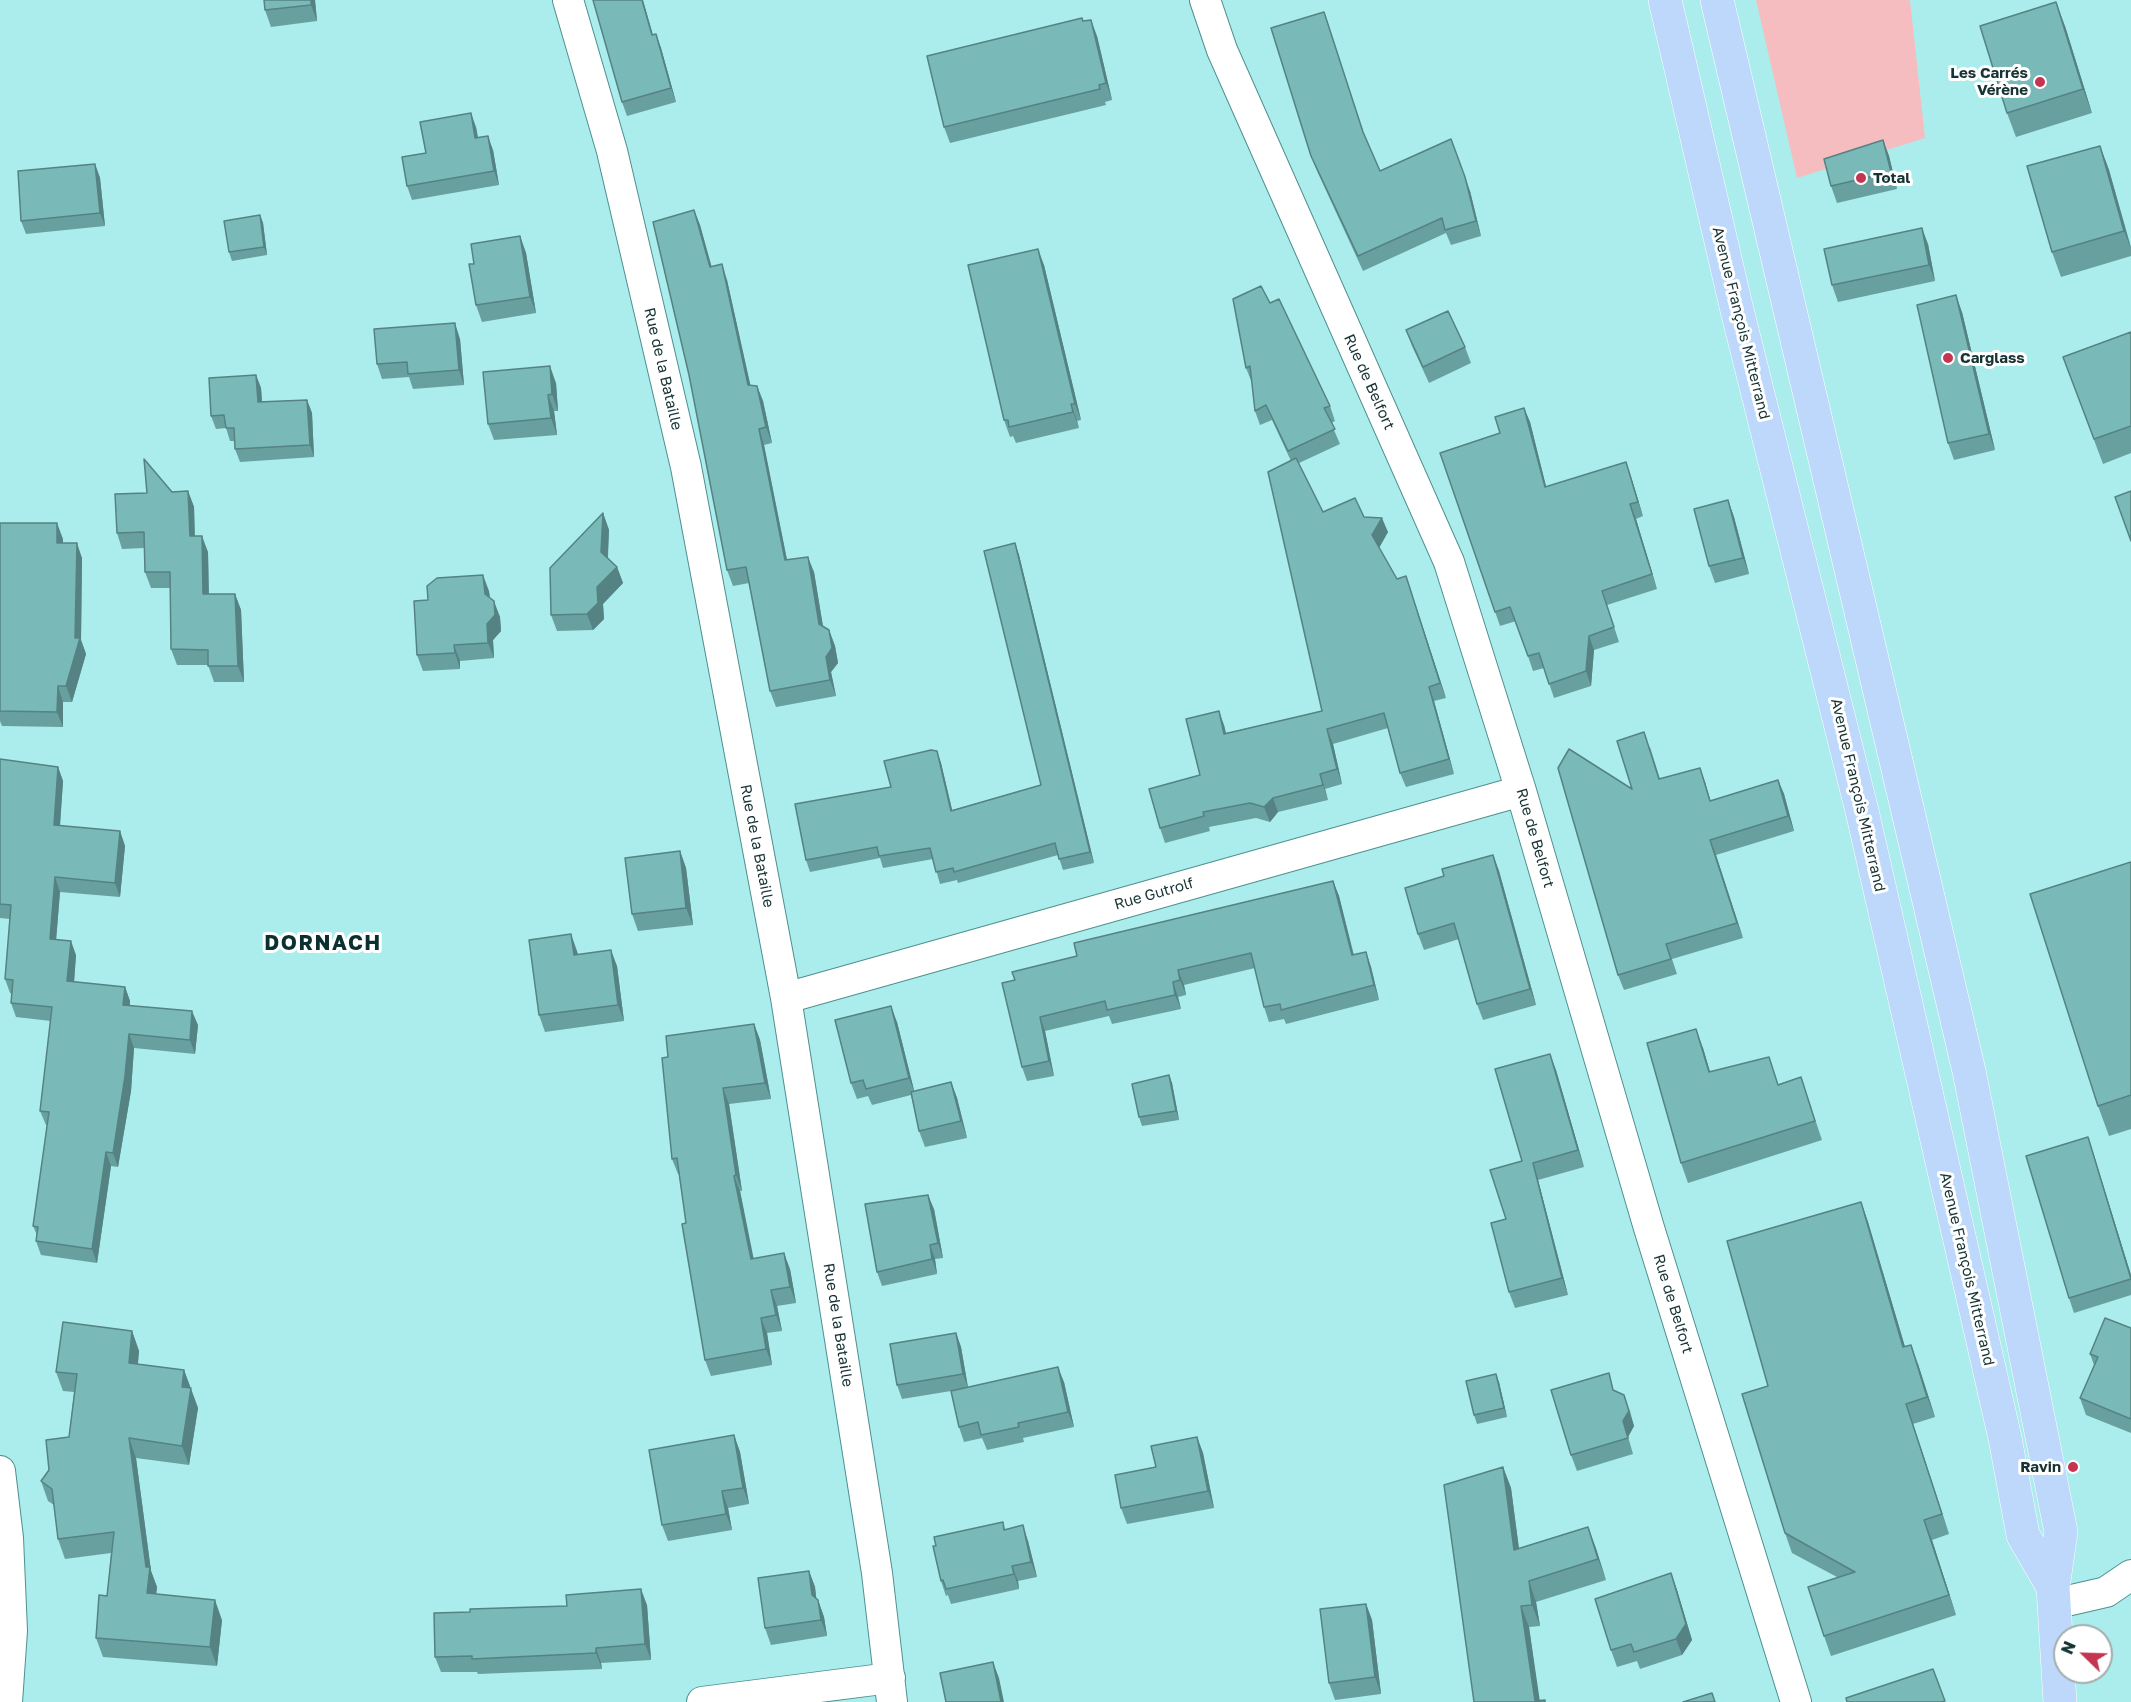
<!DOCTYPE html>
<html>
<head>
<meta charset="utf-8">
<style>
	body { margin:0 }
	#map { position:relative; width:2131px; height:1702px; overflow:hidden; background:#abedec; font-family:"Golos Text",sans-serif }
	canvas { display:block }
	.north { position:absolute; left:2053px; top:1624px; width:60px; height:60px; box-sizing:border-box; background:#fff; border:2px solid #a3adad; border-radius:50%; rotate:293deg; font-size:16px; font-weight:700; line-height:24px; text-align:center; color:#183333 }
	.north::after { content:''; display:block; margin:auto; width:21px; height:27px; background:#c53450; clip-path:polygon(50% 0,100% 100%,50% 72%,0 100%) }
</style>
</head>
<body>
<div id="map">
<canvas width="2131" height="1702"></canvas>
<div class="north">N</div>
</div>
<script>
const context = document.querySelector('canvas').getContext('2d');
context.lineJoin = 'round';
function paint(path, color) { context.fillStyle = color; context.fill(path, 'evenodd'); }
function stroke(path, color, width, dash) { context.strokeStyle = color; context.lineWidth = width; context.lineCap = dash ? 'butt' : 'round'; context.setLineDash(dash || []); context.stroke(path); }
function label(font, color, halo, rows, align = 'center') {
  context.font = font + ' "Golos Text",sans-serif'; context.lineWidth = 6; context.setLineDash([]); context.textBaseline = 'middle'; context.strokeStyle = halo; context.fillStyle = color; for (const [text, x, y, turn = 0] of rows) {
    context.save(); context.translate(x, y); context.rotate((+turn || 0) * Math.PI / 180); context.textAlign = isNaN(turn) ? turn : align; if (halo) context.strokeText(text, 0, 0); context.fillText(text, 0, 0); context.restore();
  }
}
paint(new Path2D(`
	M1756,0H1910L1925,138L1797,178Z`), '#f6bdc0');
const street = new Path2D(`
	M568,0L612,151L686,467L786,998L877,1573L892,1702
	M1205,0L1222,50L1449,562L1521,791L1649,1228L1796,1702
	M786,998L1521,791
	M0,1471L8,1538L12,1631L7,1702
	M2054,1604L2106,1592L2131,1575
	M702,1702L890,1678`);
const primary = new Path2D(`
	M1665,0L1736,306L1862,811L2005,1438L2023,1535L2053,1587
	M1717,0L1969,1071L2061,1532L2053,1587L2060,1702`);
stroke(street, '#4f908f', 32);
stroke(primary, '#fff', 34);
stroke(street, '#fff', 30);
stroke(primary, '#bdd8fa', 33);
paint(new Path2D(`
	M264,0H315L317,21L271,27L265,10Z
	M1324,12L1365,137L1380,171L1470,191L1481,236L1451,245L1446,233L1363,271L1317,171L1311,156Z
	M2065,26L2092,113L2016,137L2007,113Z
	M653,35L661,48L676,102L627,116L622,102Z
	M1097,36L1112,100L1105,102L1106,105L950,143L944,127Z
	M476,127L478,137L493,150L499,185L412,200L407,186L426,153Z
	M1883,140L1889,156L1897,189L1837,203L1831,186Z
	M2100,146L2109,170L2131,247V256L2061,277L2052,252Z
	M95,164L100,178L105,226L26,234L21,221Z
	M694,210L700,225L711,267L727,280L750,385L757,386L763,401L772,443L764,445L787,560L814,572L823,626L829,630L835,646L838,663L831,672L836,696L776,707L770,691L749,583L733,586L727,570Z
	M260,215L263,223L267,255L232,261L229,252Z
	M520,236L526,253L536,313L482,322L476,305L474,264Z
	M1928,244L1935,281L1838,302L1832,285Z
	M1044,265L1081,420L1077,421L1079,428L1016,443L1013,436L1010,437L1004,420Z
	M1270,303L1330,406L1335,421L1331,423L1340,444L1299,463L1323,512L1364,517L1388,532L1379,547L1397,579L1406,576L1446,698L1434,701L1454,774L1406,787L1400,773L1388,728L1333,744L1342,784L1325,789L1328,800L1278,812L1270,822L1256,818L1209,827L1210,831L1165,843L1160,828L1200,775L1224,725L1226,733L1322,711L1291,461L1272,420L1260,425L1255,411L1252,383L1246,368Z
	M1962,312L1995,450L1954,460L1948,443Z
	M1406,330L1465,347L1471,363L1429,383L1412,346Z
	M2131,332V453L2103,464L2063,357Z
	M460,339L464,385L413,389L409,377L382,379L377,364Z
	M256,375L261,388L262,402L307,400L312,413L314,457L240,462L235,449V441H230L226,428L216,429L211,416Z
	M556,383L558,411H554L557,435L494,440L488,424Z
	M1524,408L1530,422L1546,487L1631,477L1643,516L1636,519L1657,589L1607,605L1619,642L1594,650L1591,686L1554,698L1544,668L1533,671L1516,621L1500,626L1440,453L1500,433Z
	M188,491L194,507L195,536L208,552L209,594H235L241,610L244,682H214L208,665H177L171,649L170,588H151L145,572L144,548L122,549L117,533L172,492Z
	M1728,500L1734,517L1749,574L1715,583L1709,566Z
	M603,513L609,530L608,558L617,567L623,583L603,604L604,619L593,630L557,631L551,615Z
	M0,523L63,539V543L82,558L81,640L86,654L72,702H63V727L2,726L0,721Z
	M1015,543L1019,555L1094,863L1063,870L1058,855L958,883L957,880L940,884L933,859L883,868L880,858L810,872L806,860L891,787L937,751L941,763L952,810L1041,785Z
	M489,591L490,598L500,617L501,631L493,640L494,658L460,661V669L423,671L417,655L428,600Z
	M1650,747L1660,779L1705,782L1710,801L1778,780L1784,794L1794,831L1716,855L1743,938L1672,959L1677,974L1624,990L1618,975L1632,789Z
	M0,759L58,767L63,781L60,826L120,831L125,846L120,897L60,892L56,940L76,955L74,982L125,987L130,1001V1006L198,1025L195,1054L134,1048L131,1091L118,1167L111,1166L97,1263L41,1255L36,1241L37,1235L33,1226L47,1125H46L40,1111L51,1021L16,1017L11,1003L12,994L10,993L5,979L10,919L0,918Z
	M680,851L686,868L693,925L638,931L632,914Z
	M1493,855L1499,871L1536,1005L1483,1020L1477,1004L1459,939L1424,950L1418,934L1444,876Z
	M2131,862V1129L2109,1136L2098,1106Z
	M1333,881L1339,896L1354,955L1366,952L1371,967L1379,1000L1286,1024L1284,1019L1269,1022L1264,1007L1255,968L1184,985L1186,995L1178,997L1181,1009L1112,1024L1109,1016L1045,1031L1054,1076L1027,1081L1022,1067L1015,980L1077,956Z
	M577,951L578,954L617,966L624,1021L545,1032L539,1015Z
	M897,1022L914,1091L951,1082L957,1098L967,1138L925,1147L919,1131L911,1095L872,1105L868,1096L857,1099L851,1083Z
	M754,1024L760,1040L771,1099L729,1104L742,1191H740L753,1259L790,1269L796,1303L777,1306L782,1331L767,1333L772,1365L711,1376L705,1360L679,1174H678L672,1159L668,1057Z
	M1703,1048L1710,1072L1779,1084L1801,1077L1822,1140L1688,1183L1681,1163Z
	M1556,1070L1584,1167L1538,1180L1568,1295L1515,1308L1509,1292L1506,1219L1522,1161Z
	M1169,1075L1172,1083L1179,1120L1142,1126L1139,1117Z
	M2093,1152L2131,1275V1295L2074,1313L2069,1298Z
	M1861,1202L1868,1222L1905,1347L1918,1364L1935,1417L1913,1424L1949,1534L1932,1540L1956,1615L1831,1656L1824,1636L1837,1577L1792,1553L1785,1533L1768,1386Z
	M934,1209L943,1258L935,1259L937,1274L882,1286L877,1272Z
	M2131,1328V1433L2086,1415L2080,1398L2094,1365L2090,1354Z
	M132,1331L139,1351L138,1364L184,1370L198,1408L189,1465L136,1458L151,1571L157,1587L156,1594L222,1620L217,1666L103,1657L96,1638L107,1596L111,1553L65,1559L58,1539L54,1505L48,1501L41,1481L49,1470L69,1437L74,1392L63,1391L56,1372Z
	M956,1333L961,1347L968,1387L1064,1382L1074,1427L1023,1438L1024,1442L987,1450L982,1438L964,1442L959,1427L951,1391L902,1399L897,1385Z
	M1499,1382L1507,1417L1477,1424L1474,1415Z
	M1615,1391L1630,1411L1634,1426L1628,1437L1633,1454L1577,1471L1571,1455Z
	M734,1435L740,1452L749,1504L728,1508L732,1530L668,1541L662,1525Z
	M1197,1437L1203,1453L1214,1508L1127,1524L1121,1508Z
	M1503,1467L1511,1488L1519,1549L1588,1527L1606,1580L1536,1602L1540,1626L1529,1627L1539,1700L1474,1702Z
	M1003,1522L1005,1529L1028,1541L1037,1577L1018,1581L1019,1589L951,1604L948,1595L946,1596L941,1581Z
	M809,1571L815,1587L816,1599L818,1600L824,1617L827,1636L771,1645L765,1628Z
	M1671,1573L1677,1590L1692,1640L1682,1655L1640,1669L1637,1661L1617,1667L1611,1650Z
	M1366,1604L1372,1620L1381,1694L1335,1700L1329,1683Z
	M647,1605L651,1660L601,1663L602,1669L478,1674L477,1672H441L435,1657Z`), '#68a09f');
paint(new Path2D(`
	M311,0H315L317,21L311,5Z
	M642,0H643L657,49L652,35Z
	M2056,2L2065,26L2092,113L2083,89Z
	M1091,20L1097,36L1112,100L1106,83Z
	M656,34L661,48L676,102L671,88Z
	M471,113L476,127L480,152L475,138Z
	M488,136L493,150L499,185L494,171Z
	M1883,140L1889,156L1897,189L1891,172Z
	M2100,146L2109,170L2131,249L2124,231Z
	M95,164L100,178L105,226L100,213Z
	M1465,177L1470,191L1481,236L1476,221Z
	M694,210L700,225L716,282L710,267Z
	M260,215L263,223L267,255L264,247Z
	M1922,228L1928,244L1935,281L1929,265Z
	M520,236L526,253L536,313L530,297Z
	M1038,249L1044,265L1081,420L1075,404Z
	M722,264L727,280L754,401L748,385Z
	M1956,295L1962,312L1995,450L1989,434Z
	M455,323L460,339L464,385L459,370Z
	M550,366L556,383L558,411L552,394Z
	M256,375L261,388L263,415L258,402Z
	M757,386L763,401L772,443L766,427Z
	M548,395L554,411L557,435L551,418Z
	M307,400L312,413L314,457L310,445Z
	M1071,404L1077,421L1079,428L1073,412Z
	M1524,408L1530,422L1550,502L1545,487Z
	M759,429L764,445L790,575L785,560Z
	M1626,462L1631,477L1643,516L1638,502Z
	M188,491L194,507L195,552L190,536Z
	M1728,500L1734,517L1749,574L1743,558Z
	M1630,504L1636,519L1657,589L1652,574Z
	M603,513L609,530L607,569L601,552Z
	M1382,518L1388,532L1378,550L1372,535Z
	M57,523L63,539V558L57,543Z
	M202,536L208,552L209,609L203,594Z
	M77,543L82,558L81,640L86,654L72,702L66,686L75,638Z
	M1015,543L1019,555L1094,863L1090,852Z
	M808,557L814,572L825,639L819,624Z
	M617,567L623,583L603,604L604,619L593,630L587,614L597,587Z
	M483,575L489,591L491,610L485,594Z
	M1406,576L1411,591L1446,698L1440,683Z
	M235,594L241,610L244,682L238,666Z
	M494,601L500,617L501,631L493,640L494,658L488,643L487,624Z
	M829,630L835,646L838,663L831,672L836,696L830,680L826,657Z
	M1589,636L1594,650L1591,686L1586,671Z
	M454,645L460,661V669L455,653Z
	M58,686L63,702V727L57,712Z
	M1429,687L1434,701L1454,774L1449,759Z
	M1219,711L1224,725L1229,748L1224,734Z
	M1327,729L1333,744L1342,784L1337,769Z
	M937,751L941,763L955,822L951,811Z
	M58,767L63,781L59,839L54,825Z
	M1700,768L1705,782L1715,816L1710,801Z
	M1320,774L1325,789L1328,800L1323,785Z
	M1778,780L1784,794L1794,831L1788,816Z
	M1273,798L1278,812L1270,822L1264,807Z
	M120,831L125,846L120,897L115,883Z
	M1710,840L1716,855L1743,938L1737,923Z
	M680,851L686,868L693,925L686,908Z
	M1493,855L1499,871L1536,1005L1530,989Z
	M55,877L60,892L55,953L50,939Z
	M1333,881L1339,896L1357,970L1352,955Z
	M571,934L577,951L580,971L574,955Z
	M71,941L76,955L73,996L67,981Z
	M611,950L617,966L624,1021L618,1005Z
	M1366,952L1371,967L1379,1000L1374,985Z
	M1178,970L1184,985L1186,995L1180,980Z
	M1173,982L1178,997L1181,1009L1175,995Z
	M125,987L130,1001L129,1019L123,1005Z
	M891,1006L897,1022L915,1094L909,1078Z
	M192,1011L198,1025L195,1054L190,1040Z
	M1040,1017L1045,1031L1054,1076L1049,1061Z
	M754,1024L760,1040L771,1099L765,1083Z
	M1696,1029L1703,1048L1716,1092L1709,1072Z
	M129,1034L134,1048L131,1091L118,1167L113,1153Z
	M1550,1054L1556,1070L1584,1167L1578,1150Z
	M1169,1075L1172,1083L1179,1120L1176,1111Z
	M951,1082L957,1098L967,1138L961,1121Z
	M723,1088L729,1104L742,1191L736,1175Z
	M2088,1137L2131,1275V1278Z
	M106,1152L111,1166L97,1263L92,1249Z
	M1533,1163L1538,1180L1568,1295L1562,1278Z
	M734,1176L740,1191L757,1275L751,1259Z
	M928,1195L934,1209L943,1258L938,1243Z
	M1861,1202L1868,1222L1911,1367L1903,1347Z
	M930,1245L935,1259L937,1274L932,1259Z
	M784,1253L790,1269L796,1303L790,1287Z
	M771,1290L777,1306L782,1331L776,1315Z
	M761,1318L767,1333L772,1365L766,1349Z
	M132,1331L139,1351L136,1382L129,1363Z
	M956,1333L961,1347L968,1388L963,1374Z
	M1911,1345L1918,1364L1935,1417L1927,1397Z
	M1058,1367L1064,1382L1074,1427L1068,1412Z
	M184,1370L198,1408L189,1465L182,1446V1387Z
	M1496,1374L1499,1382L1507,1417L1504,1408Z
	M1624,1395L1634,1426L1628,1437L1633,1454L1623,1421Z
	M1906,1404L1913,1424L1949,1534L1942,1514Z
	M734,1435L740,1452L749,1504L743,1488Z
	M1197,1437L1203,1453L1214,1508L1208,1491Z
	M129,1438L136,1458L151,1571L157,1587L154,1613L147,1593L146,1567Z
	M1503,1467L1511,1488L1522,1572L1514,1550Z
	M722,1491L728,1508L732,1530L726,1514Z
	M1924,1520L1932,1540L1956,1615L1949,1595Z
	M1023,1525L1028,1541L1037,1577L1031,1562Z
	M1588,1527L1596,1548L1606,1580L1598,1559Z
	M1012,1566L1018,1581L1019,1589L1014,1574Z
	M809,1571L815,1587L818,1612L812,1595Z
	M1671,1573L1677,1590L1692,1640L1682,1655L1676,1639Z
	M1529,1581L1536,1602L1540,1626L1532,1605Z
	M641,1589L647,1605L651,1660L645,1644Z
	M215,1600L222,1620L217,1666L210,1647Z
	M818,1600L824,1617L827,1636L821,1620Z
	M1366,1604L1372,1620L1381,1694L1375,1677Z
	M1521,1606L1529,1627L1540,1702H1535Z
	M596,1648L601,1663L602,1669L596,1653Z
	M993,1662L999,1678L1004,1702H1001Z`), '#558282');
const building = new Path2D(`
	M264,0H311V5L265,10Z
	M593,0H642L652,35L656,34L671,88L622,102Z
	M2056,2L2083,89L2007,113L1980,26Z
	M1324,12L1363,132L1380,171L1451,139L1465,177L1476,221L1445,230L1442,218L1358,256L1311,156L1271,28Z
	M1082,18L1083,21L1091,20L1106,83L1099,85L1100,89L944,127L927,56Z
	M471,113L475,138L488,136L494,171L407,186L402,157L426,153L420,122Z
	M1883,140L1891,172L1831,186L1824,159Z
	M2100,146L2124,231L2052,252L2027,166Z
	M95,164L100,213L21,221L18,171Z
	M694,210L710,267L722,264L748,385L757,386L766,427L759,429L785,560L808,557L819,624L829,630L832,648L826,657L830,680L770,691L746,567L727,570L689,375L653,222Z
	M260,215L264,247L229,252L224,221Z
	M1922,228L1929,265L1832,285L1824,249Z
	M520,236L530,297L476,305L469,264H474L471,244Z
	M1038,249L1075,404H1071L1073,412L1009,427L1008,420H1004L968,265Z
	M1261,286L1270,303L1279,299L1330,406L1324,408L1335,429L1288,451L1266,405L1255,411L1250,366L1246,368L1233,299Z
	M1956,295L1989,434L1948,443L1917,305Z
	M1448,311L1465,347L1423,367L1406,330Z
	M455,323L459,370L408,374L407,362L377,364L374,329Z
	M2131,332V426L2094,439L2063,357Z
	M550,366L552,394L548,395L551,418L488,424L483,372Z
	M256,375L258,402L307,400L310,445L235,449L234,428H226L224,415L211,416L209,378Z
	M1524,408L1545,487L1626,462L1638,502L1630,504L1652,574L1602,591L1614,627L1589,636L1586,671L1549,684L1539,653L1528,656L1510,607L1495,612L1440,453L1500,433L1495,417Z
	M1296,458L1323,512L1355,498L1364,517L1382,518L1372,535L1397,579L1406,576L1440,683L1429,687L1449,759L1400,773L1384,713L1327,729L1337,769L1320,774L1323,785L1273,798L1264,807L1250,803L1203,812L1204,816L1160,828L1149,789L1200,775L1186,719L1219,711L1224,734L1322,711L1268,472Z
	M144,459L172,492L188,491L190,536H202L203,594H235L238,666H208V650L171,649L170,572H145L144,532L117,533L115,494L147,493Z
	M2131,491V541L2115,497Z
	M1728,500L1743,558L1709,566L1694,509Z
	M603,513L601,552L617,567L597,587L598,603L587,614L551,615L550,568Z
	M0,523H57V543H77L75,638H80L66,686H58L57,712L0,711Z
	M1015,543L1090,852L1059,859L1055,843L954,872L953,868L936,872L930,848L879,856L877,847L806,860L795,804L891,787L884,761L931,750L937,751L951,811L1041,785L984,551Z
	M483,575L485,594L494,601L495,615L487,624L488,643L454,645L455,653L417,655L414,601L428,600L427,586L437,578Z
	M1644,732L1659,779L1700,768L1710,801L1778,780L1788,816L1710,840L1737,923L1666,944L1671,959L1618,975L1558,768L1569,749L1632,789L1617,741Z
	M0,759L58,767L54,825L120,831L115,883L55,877L50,939L71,941L67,981L125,987L123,1005L192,1011L190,1040L129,1034L125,1076L113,1153L106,1152L92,1249L36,1241L38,1227L33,1226L49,1112L40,1111L52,1007L11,1003L13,980L5,979L11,905L0,904Z
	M680,851L686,908L632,914L625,858Z
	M1493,855L1530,989L1477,1004L1454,923L1418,934L1405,888L1444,876L1442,869Z
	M2131,862V1095L2098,1106L2030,894Z
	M1333,881L1352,955L1366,952L1374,985L1281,1010L1280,1004L1264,1007L1251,953L1178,970L1180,980L1173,982L1175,995L1107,1010L1105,1001L1040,1017L1049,1061L1022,1067L1002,983L1015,980L1012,972L1077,956L1074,943Z
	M571,934L574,955L611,950L618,1005L539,1015L529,940Z
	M891,1006L909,1078L866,1089L863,1080L851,1083L835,1020Z
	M754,1024L765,1083L723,1088L736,1175L734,1176L751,1259L784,1253L790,1287L771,1290L776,1315L761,1318L766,1349L705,1360L682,1224L686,1223L677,1158L672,1159L662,1058L668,1057L666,1036Z
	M1696,1029L1709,1072L1769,1057L1778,1085L1801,1077L1815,1121L1681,1163L1647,1043Z
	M1550,1054L1578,1150L1533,1163L1562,1278L1509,1292L1491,1223L1506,1219L1490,1170L1522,1161L1495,1069Z
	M1169,1075L1176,1111L1139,1117L1132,1084Z
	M951,1082L961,1121L919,1131L911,1092Z
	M2088,1137L2131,1279L2069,1298L2026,1156Z
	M928,1195L938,1243L930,1245L932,1259L877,1272L865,1204Z
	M1861,1202L1903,1347L1911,1345L1927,1397L1906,1404L1942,1514L1924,1520L1949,1595L1824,1636L1808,1587L1855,1572L1785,1533L1742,1394L1768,1386L1727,1241Z
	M2105,1318L2131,1328V1419L2080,1398L2098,1357L2090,1354Z
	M63,1322L132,1331L129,1363L184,1370L182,1387L191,1388L182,1446L129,1438L146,1567H150L147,1593L215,1600L210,1647L96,1638L99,1595L107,1596L114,1532L58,1539L52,1489L41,1481L49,1470L46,1440L69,1437L77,1374L56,1372Z
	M956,1333L963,1374L897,1385L890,1344Z
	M1058,1367L1068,1412L1018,1423L1019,1427L981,1435L978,1422L959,1427L951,1391Z
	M1609,1373L1613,1390L1624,1395L1629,1411L1623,1421L1628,1438L1571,1455L1551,1390Z
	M1496,1374L1504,1408L1474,1415L1466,1381Z
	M734,1435L743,1488L722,1491L726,1514L662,1525L649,1450Z
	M1197,1437L1208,1491L1121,1508L1115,1475L1156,1467L1151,1446Z
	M1503,1467L1514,1550L1588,1527L1598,1559L1529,1581L1532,1605L1521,1606L1535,1701L1545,1700V1702H1474L1444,1485Z
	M1003,1522L1004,1530L1023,1525L1031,1562L1012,1566L1014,1574L946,1589L943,1580L941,1581L933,1546H936L934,1537Z
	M809,1571L812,1595L818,1600L821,1620L765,1628L758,1578Z
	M1671,1573L1686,1624L1676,1639L1634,1652L1631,1644L1611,1650L1595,1599Z
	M641,1589L645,1644L596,1648V1653L472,1659V1656L435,1657L434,1613L470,1612V1609L567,1606L566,1595Z
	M1366,1604L1375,1677L1329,1683L1320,1609Z
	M993,1662L1001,1702H946L940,1673Z
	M1933,1669L1945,1701L1941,1702H1847L1846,1698Z
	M1712,1693L1715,1702H1683Z`);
paint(building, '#79bab9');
stroke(building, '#558282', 1.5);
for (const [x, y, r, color] of [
	[2040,82,6,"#c53450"],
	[1861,178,6,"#c53450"],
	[1948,358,6,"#c53450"],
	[2073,1467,6,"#c53450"]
]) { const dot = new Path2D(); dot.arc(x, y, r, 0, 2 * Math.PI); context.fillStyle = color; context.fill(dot); stroke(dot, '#fff', 2); }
label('bold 15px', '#183333', '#fff', [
	["Les Carrés",2028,73],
	["Vérène",2028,90],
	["Total",1873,178,"left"],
	["Carglass",1960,358,"left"],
	["Ravin",2061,1467]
], 'right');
label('15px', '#183333', '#fff', [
	["Avenue François Mitterrand",1741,323,76],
	["Rue de la Bataille",663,369,77],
	["Rue de Belfort",1369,382,66],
	["Avenue François Mitterrand",1858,795,77],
	["Rue de Belfort",1535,838,74],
	["Rue de la Bataille",757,846,79],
	["Rue Gutrolf",1154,894,-16],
	["Avenue François Mitterrand",1967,1269,77],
	["Rue de Belfort",1673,1304,73],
	["Rue de la Bataille",838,1325,81]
]);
context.letterSpacing = '1.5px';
label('bold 21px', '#0c2f2f', '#fff', [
	["DORNACH",323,943]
]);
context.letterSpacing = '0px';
</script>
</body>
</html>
